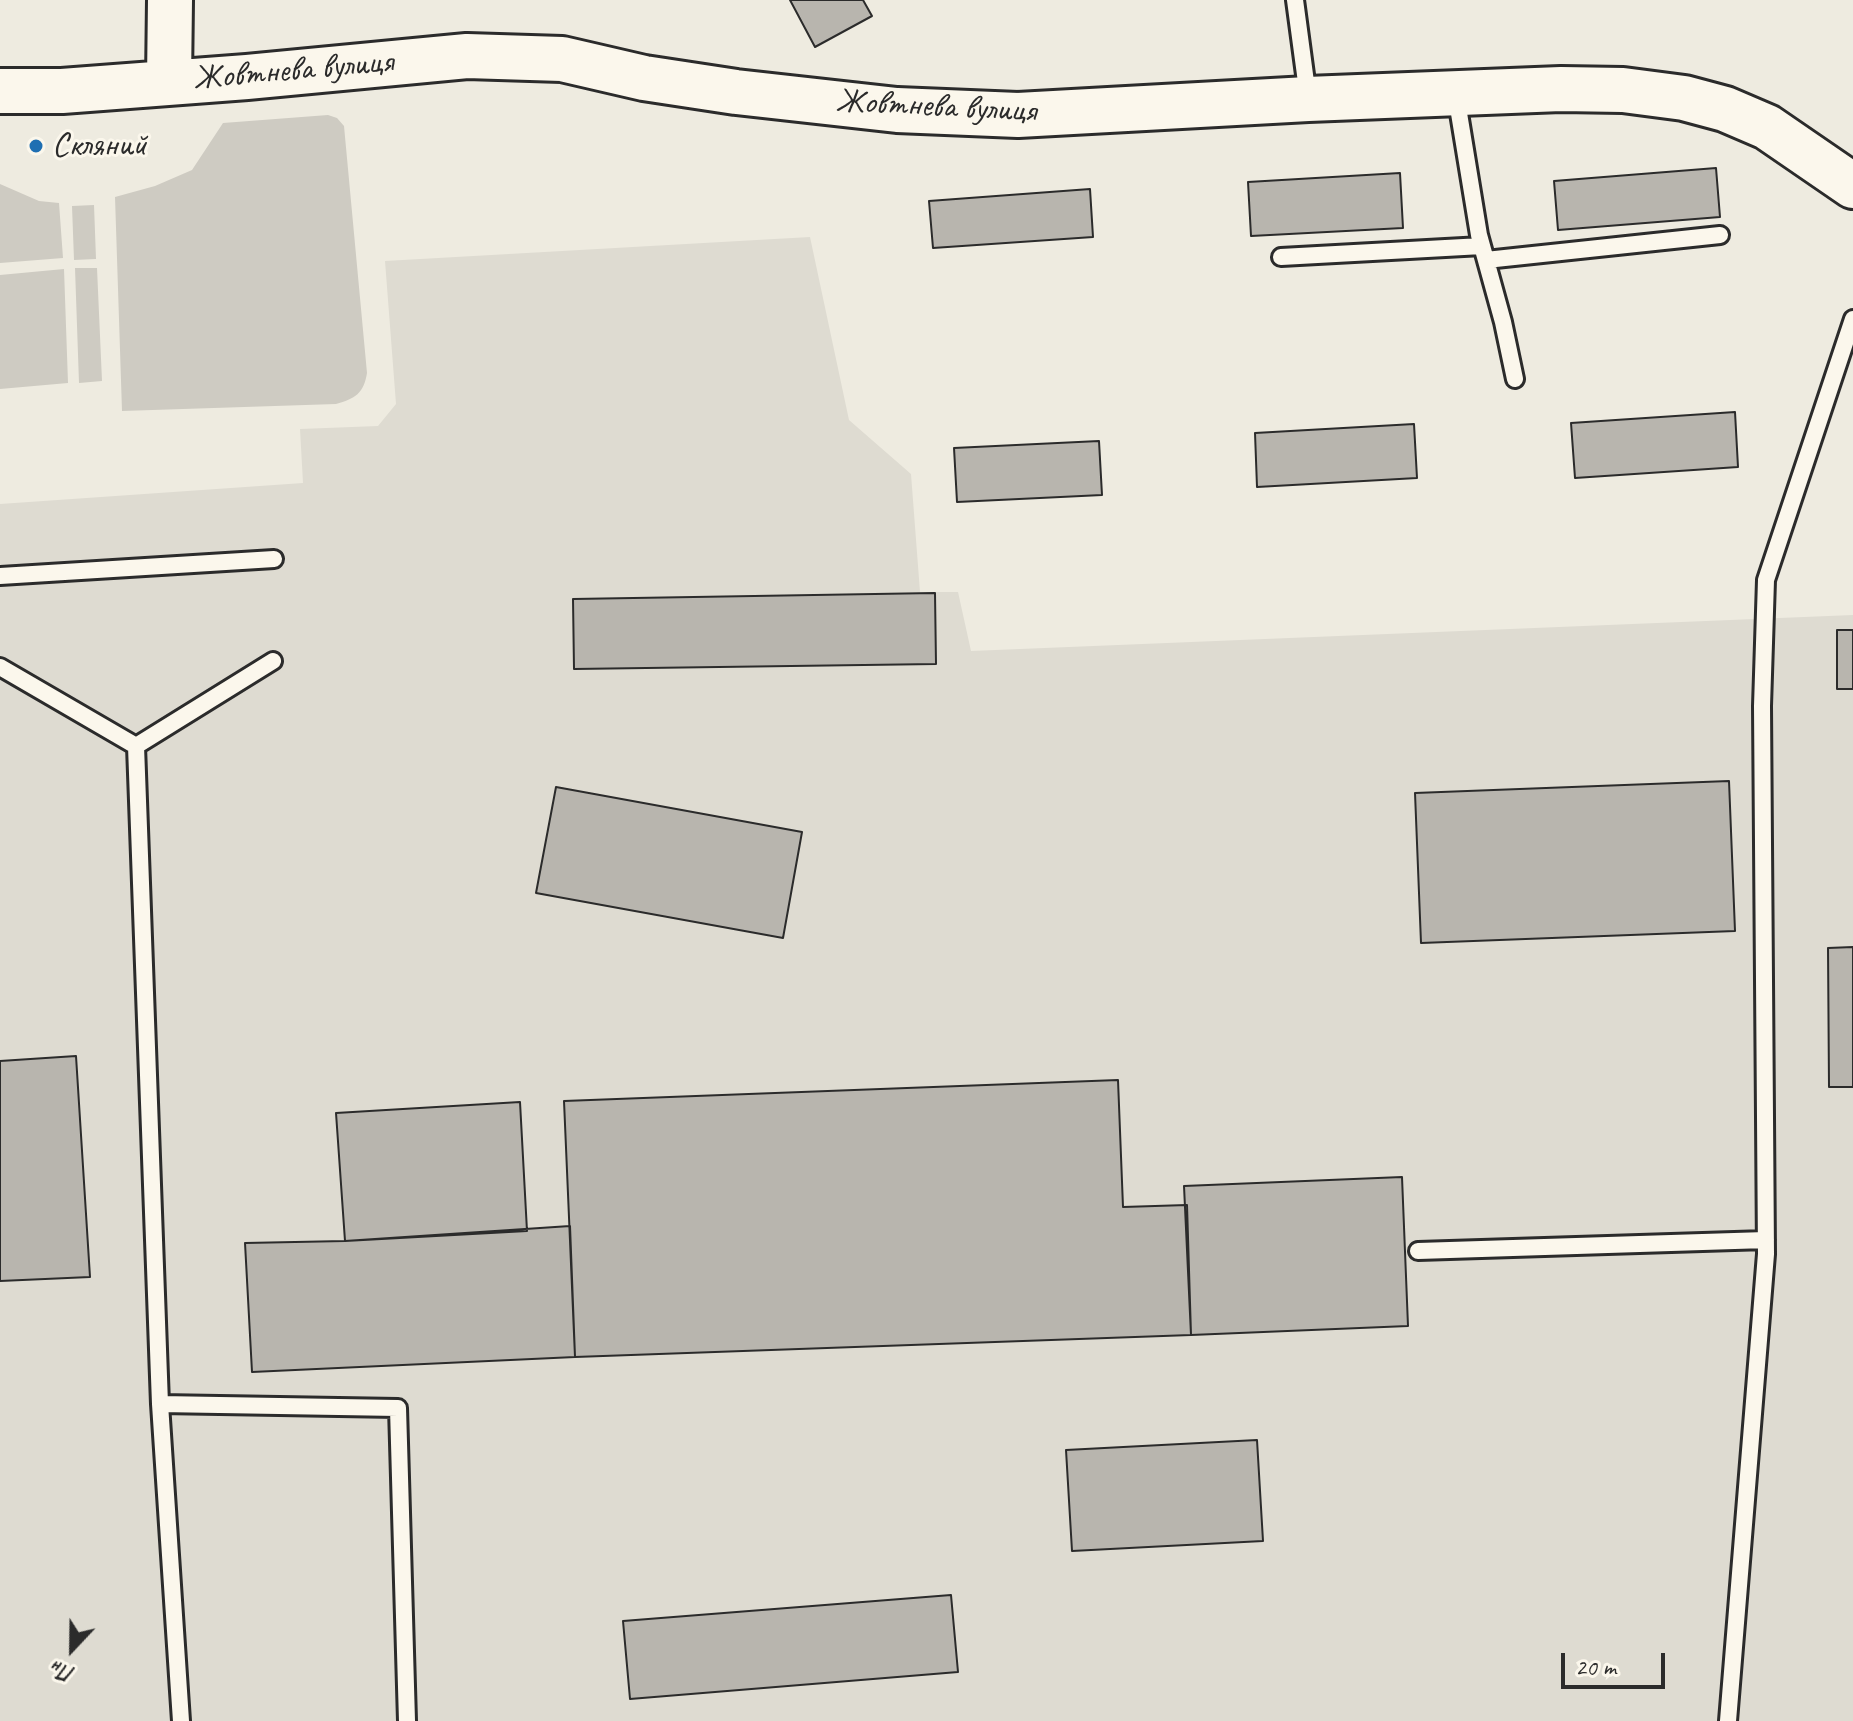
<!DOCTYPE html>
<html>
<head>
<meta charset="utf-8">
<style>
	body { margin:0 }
	#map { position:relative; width:1853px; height:1721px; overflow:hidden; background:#eeebe0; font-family:Caveat,sans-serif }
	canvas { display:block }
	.north { position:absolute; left:32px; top:1609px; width:80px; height:80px; -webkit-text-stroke:6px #fbf7ec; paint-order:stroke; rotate:202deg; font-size:22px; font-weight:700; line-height:32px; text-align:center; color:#2b2b2b }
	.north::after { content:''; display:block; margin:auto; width:28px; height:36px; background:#2b2b2b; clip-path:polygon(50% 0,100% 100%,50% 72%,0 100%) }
	.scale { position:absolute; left:1561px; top:1653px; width:104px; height:36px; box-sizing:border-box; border:4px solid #2b2b2b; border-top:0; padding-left:10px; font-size:24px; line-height:28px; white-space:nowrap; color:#2b2b2b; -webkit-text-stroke:6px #fbf7ec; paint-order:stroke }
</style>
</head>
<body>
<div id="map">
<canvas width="1853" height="1721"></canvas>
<div class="north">Пн</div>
<div class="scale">20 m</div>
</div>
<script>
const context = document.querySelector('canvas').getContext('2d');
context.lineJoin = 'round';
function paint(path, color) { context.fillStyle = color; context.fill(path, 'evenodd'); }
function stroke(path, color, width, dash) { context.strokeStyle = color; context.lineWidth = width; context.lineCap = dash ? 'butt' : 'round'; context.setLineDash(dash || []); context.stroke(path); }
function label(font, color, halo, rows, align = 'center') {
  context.font = font + ' Caveat,sans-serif'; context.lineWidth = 6; context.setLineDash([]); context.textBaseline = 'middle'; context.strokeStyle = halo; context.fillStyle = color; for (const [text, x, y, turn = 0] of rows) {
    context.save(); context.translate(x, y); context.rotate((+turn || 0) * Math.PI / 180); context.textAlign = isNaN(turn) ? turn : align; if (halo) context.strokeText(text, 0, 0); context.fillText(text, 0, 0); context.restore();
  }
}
paint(new Path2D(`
	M810,237L849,420L911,474L920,592H958L971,651L1853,615V1721H0V504L303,483L300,429L378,426L396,404L385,261Z`), '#dedbd1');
paint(new Path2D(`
	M328,115L337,118L344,126L367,373C364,393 355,399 336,404L122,411L115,197L155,186L192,170L223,123Z
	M0,184L39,201L59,203L63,258L0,263Z
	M94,205L96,259L74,260L72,206Z
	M75,268H97L102,381L79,383Z
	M64,269L68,383L0,389V275Z`), '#cecbc2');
const building = new Path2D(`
	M790,0H863L872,16L815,47Z
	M1716,168L1720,217L1558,230L1554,181Z
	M1400,173L1403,228L1251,236L1248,182Z
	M1090,189L1093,237L933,248L929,201Z
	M1735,412L1738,467L1575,478L1571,423Z
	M1414,424L1417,478L1257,487L1255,433Z
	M1099,441L1102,495L957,502L954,448Z
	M935,593L936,664L574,669L573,599Z
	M1837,630H1853V689H1837Z
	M1729,781L1735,931L1421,943L1415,793Z
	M556,787L802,832L783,938L536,893Z
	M1853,947V1087H1829L1828,948Z
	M76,1056L90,1277L0,1281V1061Z
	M1118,1080L1123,1207L1187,1205L1191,1335L575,1357L564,1101Z
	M520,1102L527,1231L345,1241L336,1113Z
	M1402,1177L1408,1326L1191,1335L1184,1186Z
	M570,1226L575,1357L252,1372L245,1243L345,1241Z
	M1257,1440L1263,1541L1072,1551L1066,1450Z
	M951,1595L958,1672L630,1699L623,1621Z`);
paint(building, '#b8b5ae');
stroke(building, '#2b2b2b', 2);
const lane = new Path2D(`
	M1295,0L1308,97
	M1456,95L1479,235L1503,322L1515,379
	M1281,257L1482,246
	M1486,260L1720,235
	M0,576L274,559
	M0,667L136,746
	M1418,1251L1766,1240
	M160,1404L136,746L273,661
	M181,1721L160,1404L398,1408L407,1721
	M1728,1721L1766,1254L1762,706L1766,580L1853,319`);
const secondary = new Path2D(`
	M169,81L170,0
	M0,91H62L247,77L467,56L562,59L644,78L736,92L897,110L1018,115L1308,99L1561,89L1623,90L1684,98L1725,109L1767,127L1853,186`);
stroke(lane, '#2b2b2b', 22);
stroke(secondary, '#2b2b2b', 50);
stroke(lane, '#fbf7ec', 16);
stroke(secondary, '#fbf7ec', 44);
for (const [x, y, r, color] of [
	[36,146,8,"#1f6fb2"]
]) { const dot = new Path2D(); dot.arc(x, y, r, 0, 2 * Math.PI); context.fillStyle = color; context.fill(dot); stroke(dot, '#fbf7ec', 3); }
label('34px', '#2b2b2b', '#fbf7ec', [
	["Жовтнева вулиця",293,71,-5],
	["Жовтнева вулиця",936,107,3]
]);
label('34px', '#2b2b2b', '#fbf7ec', [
	["Скляний",52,146]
], 'left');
</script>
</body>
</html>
